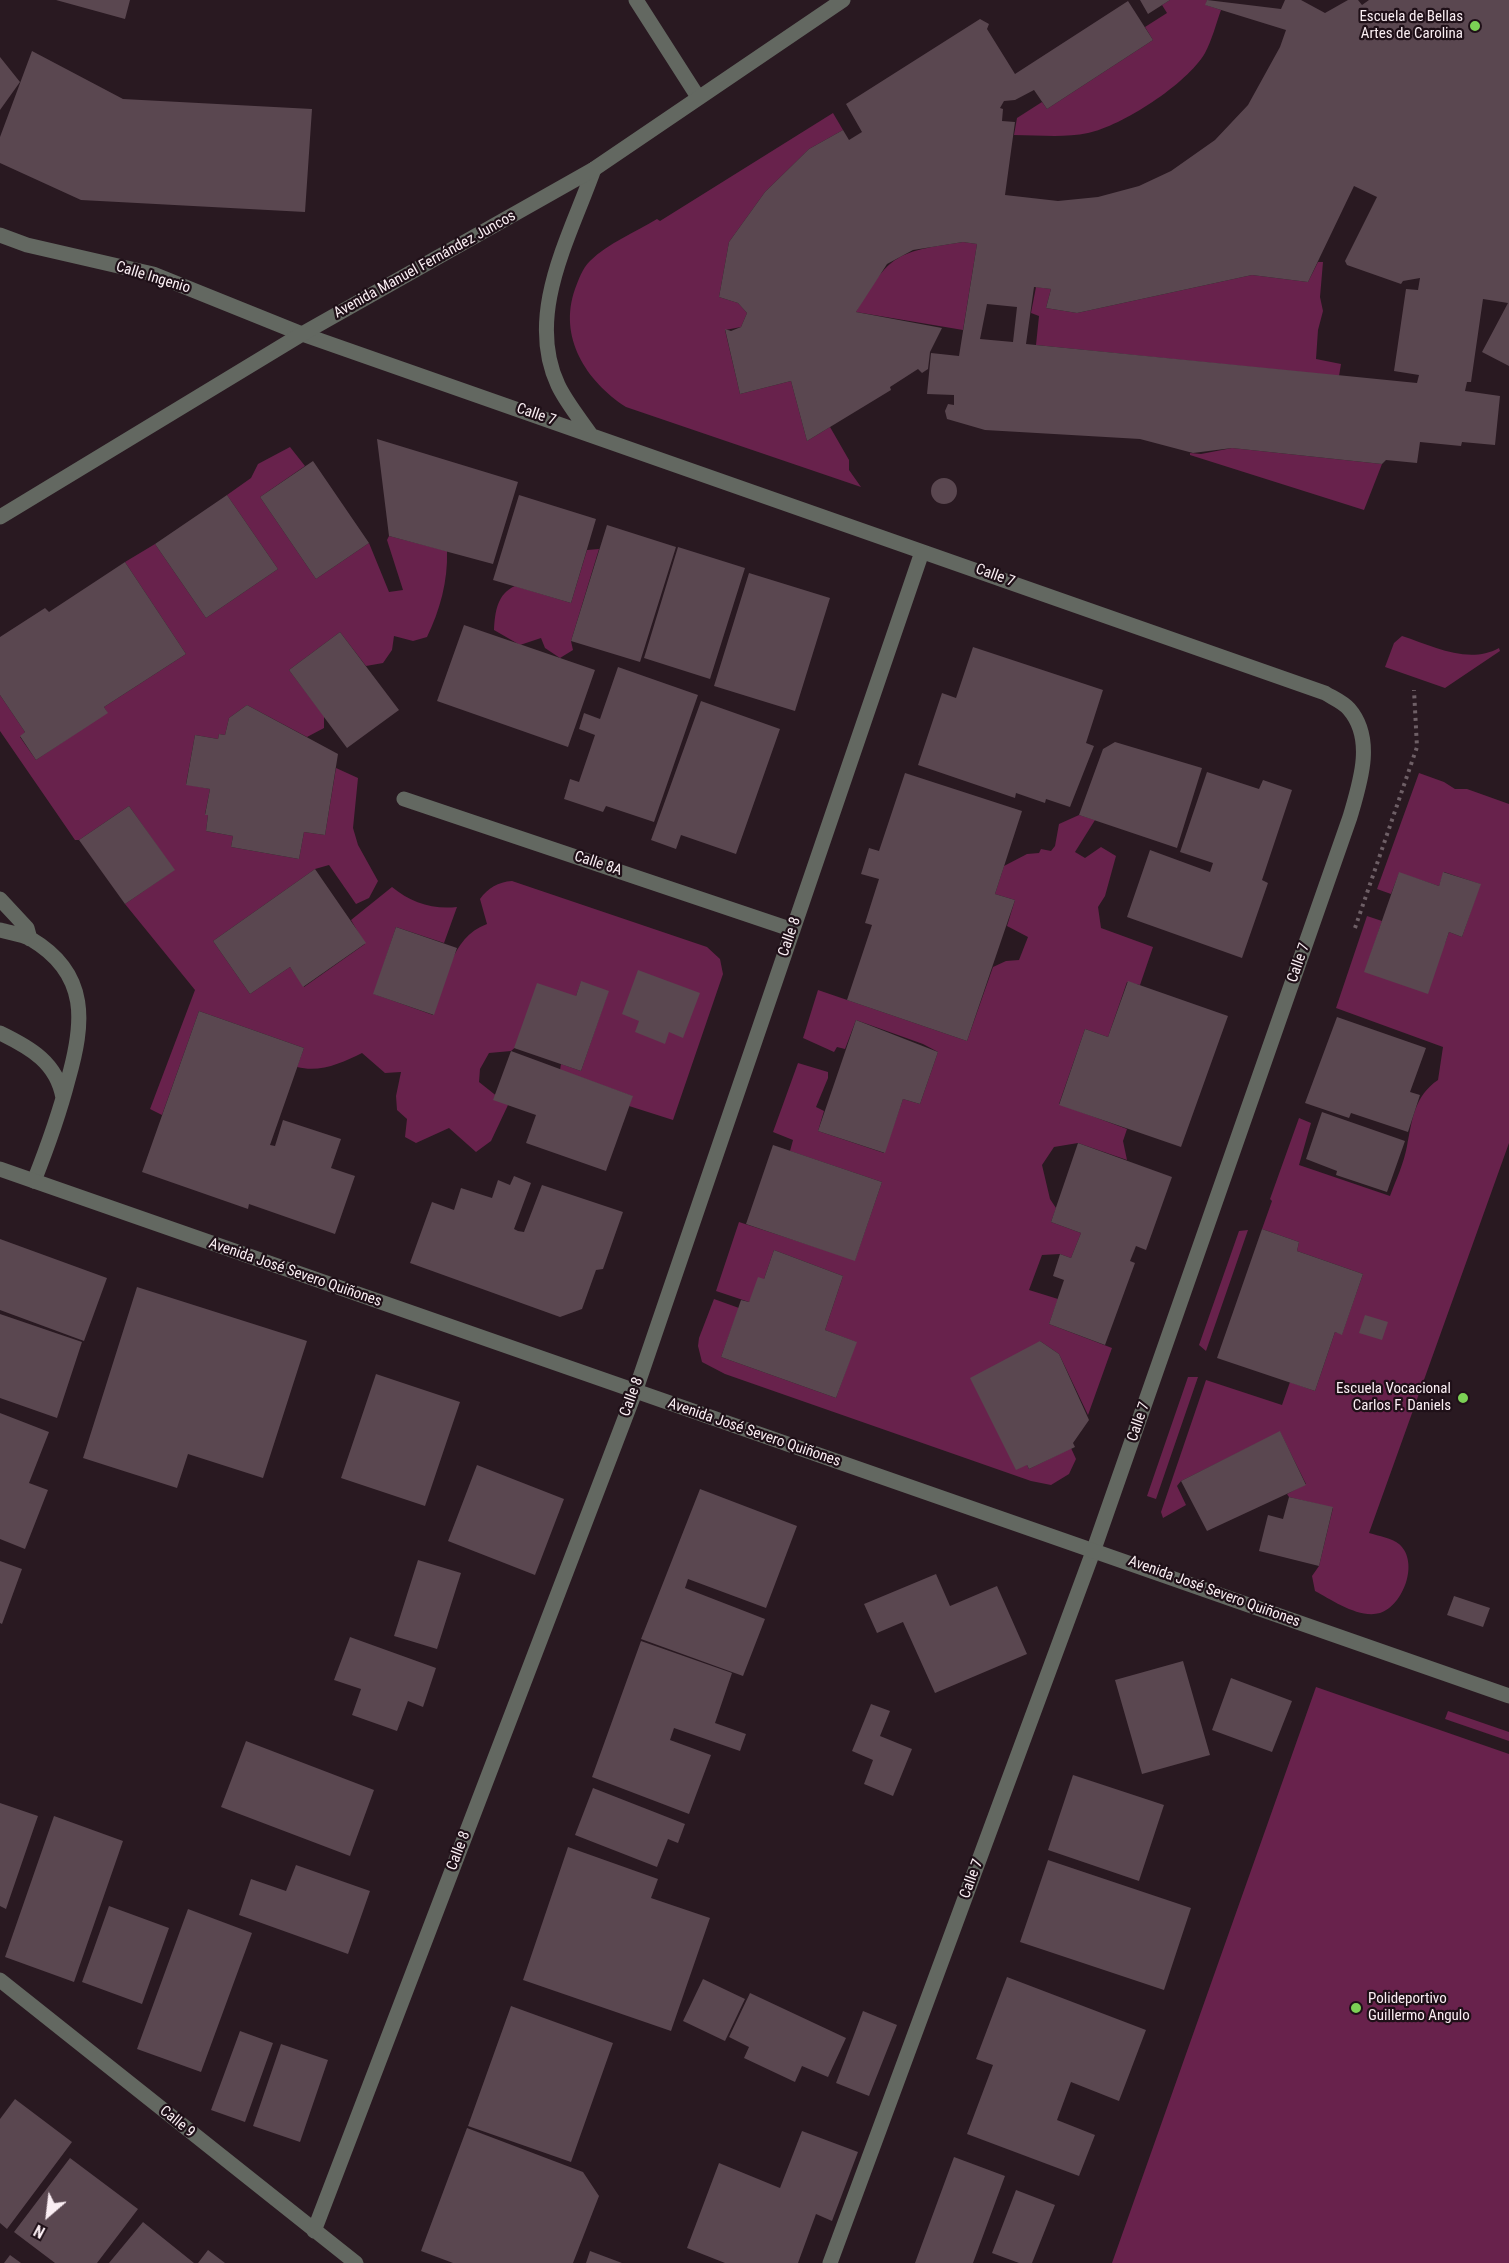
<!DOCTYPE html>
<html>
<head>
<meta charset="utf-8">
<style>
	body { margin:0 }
	#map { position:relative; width:1509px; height:2263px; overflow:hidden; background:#291921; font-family:"Roboto Condensed",sans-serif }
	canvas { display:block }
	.north { position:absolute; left:18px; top:2185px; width:60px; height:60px; -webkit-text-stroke:4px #1f1018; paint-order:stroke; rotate:208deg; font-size:16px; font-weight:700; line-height:24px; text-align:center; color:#faeef3 }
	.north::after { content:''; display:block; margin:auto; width:21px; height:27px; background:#faeef3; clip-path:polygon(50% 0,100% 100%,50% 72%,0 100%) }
</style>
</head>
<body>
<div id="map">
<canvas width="1509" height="2263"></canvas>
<div class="north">N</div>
</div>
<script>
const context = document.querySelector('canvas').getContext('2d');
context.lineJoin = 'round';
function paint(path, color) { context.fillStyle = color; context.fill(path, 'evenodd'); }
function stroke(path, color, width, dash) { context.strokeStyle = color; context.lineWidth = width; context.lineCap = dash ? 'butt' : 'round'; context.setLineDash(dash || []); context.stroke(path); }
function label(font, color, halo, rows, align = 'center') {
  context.font = font + ' "Roboto Condensed",sans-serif'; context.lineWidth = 4.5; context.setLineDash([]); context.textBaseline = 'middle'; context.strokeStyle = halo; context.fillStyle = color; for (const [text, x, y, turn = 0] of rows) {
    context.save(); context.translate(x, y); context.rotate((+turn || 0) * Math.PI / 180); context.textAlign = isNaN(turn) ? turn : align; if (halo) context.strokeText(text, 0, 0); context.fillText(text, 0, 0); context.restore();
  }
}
paint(new Path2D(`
	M1170,0H1207L1206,5L1221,10C1216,24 1212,40 1205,53C1187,84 1122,126 1088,133C1064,138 1038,135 1014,135L1017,118L1042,102L1047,109L1153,40L1145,27L1167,13L1162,5Z
	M833,113L843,130L809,149L765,192L729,242L719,297L738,303L747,313L741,327L725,330L740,394L791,381L807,441L830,427L849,460V470L861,487L626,407C586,381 558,337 575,289C579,279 582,269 590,261C608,243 636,232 657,219L660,221Z
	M963,242L977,244L963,330L856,312C890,253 897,252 963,242Z
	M1318,262H1323L1320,297L1323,311L1318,330L1316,359L1341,364L1339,376L1036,345L1039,316L1031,313L1036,287L1051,289L1046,308L1077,313L1252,275L1308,282Z
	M290,447L305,466L260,497L316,579L369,543L389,592L403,590L387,540L389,536L447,551C448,581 440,610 427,637L413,641L394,636L392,650L383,663L366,666L340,632L289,670L324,716V728L307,737L247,705L229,718L225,735L219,734L218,739L195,735L186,784L210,789L205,814L208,815L206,831L233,836L231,847L299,859L304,832L325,835L336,768L358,778L353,828L358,845L378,881L369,898L356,904L329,865L315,869L213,941L250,994L290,967L304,987L365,944L351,920L392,887C410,902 433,910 457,907L444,943L396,927L374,994L433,1015C447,982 449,938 487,924L480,899C488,888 498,882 512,881L707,947L720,959L723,974L673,1120L629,1106L632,1096L560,1070L561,1064L581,1071L608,992L581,982L576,996L511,1051L489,1053L480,1069L479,1082L508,1105L491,1141L476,1152L449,1128L416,1143L405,1137L407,1119L397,1110L396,1096L401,1072L385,1073L362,1053C342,1063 320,1073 297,1067L304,1048L199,1011L162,1115L150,1109L195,990L125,904L174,870L129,806L79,840H75L0,731V695L25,732L20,737L36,760L107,712L104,707L186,654L125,562L155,544L206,618L278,569L227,495L251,478L258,464Z
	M1232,448L1382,464L1364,510L1190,455V453L1201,454Z
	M599,549L571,641L573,650L560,658L545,648L541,638L520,645L494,630C495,612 497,594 515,586L571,603L587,550Z
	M1402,636C1433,646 1468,665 1499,648L1500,651L1445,688L1385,667L1394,643Z
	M1419,773L1444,782L1455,789H1467L1509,804V1143L1369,1533C1379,1536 1392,1538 1399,1544C1420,1562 1403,1606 1380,1613C1359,1619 1332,1600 1315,1591L1312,1576L1319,1566L1333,1508L1289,1497L1287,1494L1306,1484L1280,1432L1181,1481L1177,1486L1186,1505L1163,1518L1161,1512L1206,1380L1282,1405L1290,1382L1315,1391L1335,1332L1342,1334L1363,1274L1297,1251L1299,1242L1262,1229L1272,1201L1270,1199L1299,1118L1311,1123L1299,1165L1390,1196C1396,1180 1404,1163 1407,1146C1412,1121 1414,1096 1438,1080L1443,1047L1336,1008L1367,916L1382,921L1365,972L1445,943L1449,932L1462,937L1480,884L1444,872L1439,886L1399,873L1391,894L1377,889Z
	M1079,815L1095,820L1075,852L1085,858L1101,847L1116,856L1105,896L1098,907L1101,928L1153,947L1140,985L1127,982L1108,1037L1085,1029L1059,1104L1127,1129L1123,1141L1127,1160L1078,1143L1054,1147L1042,1165L1050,1199L1056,1208L1051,1222L1081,1233L1071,1258L1060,1254L1042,1255L1029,1290L1058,1299L1049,1324L1112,1348L1088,1415L1059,1354L1040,1341L1027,1465L1029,1469L1071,1448L1076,1459L1069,1474L1051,1485L1031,1481L725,1374L702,1362L698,1346L699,1338L714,1299L739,1308L721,1357L836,1398L856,1342L825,1330L843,1276L774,1250L764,1279L749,1302L716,1291L739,1222L855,1260L882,1182L790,1151L793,1140L773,1132L798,1063L828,1072V1078L816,1107L824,1111L818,1131L884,1153L903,1099L920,1104L938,1052L923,1044L856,1020L845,1049L837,1047L834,1052L803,1038L818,990L967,1041L993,967L1006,961L1019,960L1028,937L1007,926L1015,900L995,894L1004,866L1027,854L1039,853L1041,849L1051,851L1055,846L1059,824Z
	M1248,1230L1206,1351L1199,1345L1239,1231Z
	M1188,1377H1198L1156,1499L1147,1496Z
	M1316,1687L1509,1754V2263H1112Z
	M1448,1711L1509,1732V1741L1445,1719Z`), '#68224c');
paint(new Path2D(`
	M56,0H130L125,19Z
	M1140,0H1170L1148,14Z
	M1207,0L1281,9L1285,0H1301L1325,13L1348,0H1358L1362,5L1369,0H1509V366L1482,352L1508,303L1483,299L1471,382H1467L1465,391L1500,396L1495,445L1462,442L1461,446L1420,442L1417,463L1386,460L1382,464L1232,448L1193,453L1140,439L985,430L947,419L945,411L948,404L954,405V395L927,394L931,353L959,356L977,244L963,242L913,250L887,264L856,312L942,328L930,352L928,369L922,373L918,369L890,387L891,390L807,441L791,381L740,394L725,329L731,331L741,327L747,313L738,303L719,297L729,242L765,192L809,149L843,130L849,140L862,132L846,104L980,19L989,24L987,29L1015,74L1128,1L1153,40L1047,109L1034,90L1015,100L1004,101L1000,108L1003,109L1002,121L1015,122L1005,195L1058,201L1098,197L1139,186L1171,171L1215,140L1248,105L1280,47L1286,30L1205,5ZM1354,186L1377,197L1345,261L1347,265L1401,284L1403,281L1420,278L1418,290L1406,289L1394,371L1419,375L1417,383L1026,344L1034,287L1051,289L1046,308L1077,313L1252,275L1308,282ZM987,304L1017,307L1013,342L980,339Z
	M32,51L123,99L312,109L305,212L81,200L0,163V137Z
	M0,57L20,82L0,110Z
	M377,439L518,482L493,564L389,536Z
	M313,461L369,543L316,579L260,497Z
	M931 491a13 13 0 1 1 26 0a13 13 0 1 1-26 0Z
	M227,495L278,569L206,618L155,544Z
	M519,495L596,519L571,603L493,580Z
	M607,525L676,547L640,662L571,641Z
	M678,547L745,568L710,679L644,658Z
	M125,562L186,654L104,707L108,713L36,760L20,736L25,732L0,695V637L45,608L49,612Z
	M749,573L830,598L795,711L714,686Z
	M464,625L595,670L568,747L437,701Z
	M340,632L399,710L347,748L289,670Z
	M973,647L1103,690L1086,743L1094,746L1070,807L1046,799L1045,803L1016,793L1015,798L918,765L942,693L956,698Z
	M618,667L698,695L654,822L606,806L603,812L564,799L570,779L579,782L595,735L579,729L584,713L600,719Z
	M701,701L780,729L736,854L681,835L676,849L651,840Z
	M247,705L338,754L325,835L304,832L299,859L231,847L233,836L206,831L208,815H205L210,789L186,785L195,735L218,739L219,734L225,735L229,718Z
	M1115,742L1202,768L1177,848L1079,815L1103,749Z
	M1207,772L1259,789L1263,780L1292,790L1262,880L1268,883L1242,958L1127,917L1150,850L1210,872L1213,863L1180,852Z
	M905,773L1022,811L995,894L1015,900L967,1041L847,1000L872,925L865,923L879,879L861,874L869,848L879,851Z
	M129,806L175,870L125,904L79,840Z
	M315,869L366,943L303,987L290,967L250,994L213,941Z
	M1399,872L1439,886L1443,872L1481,884L1462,937L1449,932L1428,994L1364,972Z
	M396,927L457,948L434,1015L373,994Z
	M638,970L700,993L683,1038L669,1032L665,1044L635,1032L639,1021L622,1014Z
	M581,981L609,991L581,1071L514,1048L537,983L576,996Z
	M1128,981L1228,1016L1181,1147L1059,1105L1085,1029L1108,1037Z
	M199,1011L304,1048L270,1145L275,1146L283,1120L341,1139L331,1168L355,1176L335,1234L249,1204L248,1209L142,1172Z
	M1337,1017L1426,1048L1410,1092L1420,1095L1408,1132L1351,1113L1349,1118L1305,1103Z
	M856,1020L938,1052L920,1104L903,1099L885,1153L818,1131Z
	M511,1051L633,1096L606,1171L526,1143L536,1115L493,1100Z
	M1322,1112L1405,1141L1387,1192L1336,1175L1337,1171L1306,1159Z
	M1078,1143L1172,1177L1146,1250L1136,1246L1130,1261L1135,1263L1105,1345L1049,1324L1064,1280L1053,1276L1060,1254L1071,1258L1081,1233L1051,1222Z
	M773,1145L882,1182L855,1261L746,1224Z
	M514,1176L531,1183L514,1229L518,1231L524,1232L542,1185L623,1212L603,1269L596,1270L582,1309L560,1317L410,1263L432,1202L454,1210L461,1188L492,1198L498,1180L510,1185Z
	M1262,1229L1299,1242L1297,1251L1363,1274L1342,1335L1335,1332L1315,1391L1217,1358Z
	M0,1239L107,1278L84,1341L0,1310Z
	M774,1250L843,1276L825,1330L857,1342L836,1398L721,1357L741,1300L749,1302L758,1277L764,1279Z
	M137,1287L307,1341L263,1478L188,1454L177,1488L83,1458Z
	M0,1314L82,1342L57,1418L0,1398Z
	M1365,1315L1388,1322L1382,1340L1359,1333Z
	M1040,1341L1059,1354L1089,1420L1073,1443L1075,1447L1029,1469L1027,1465L1016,1470L970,1378Z
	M376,1374L460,1402L425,1506L341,1478Z
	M0,1413L49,1432L29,1483L48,1490L25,1549L0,1539Z
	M1280,1431L1306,1485L1207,1531L1181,1481Z
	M477,1465L564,1499L535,1575L448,1541Z
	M700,1489L797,1526L766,1608L688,1579L685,1588L765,1619L743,1676L641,1639Z
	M1289,1497L1333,1507L1319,1566L1259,1551L1268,1515L1283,1519Z
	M418,1560L461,1573L437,1649L394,1636Z
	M0,1561L22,1569L2,1624L0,1623Z
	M936,1574L950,1606L997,1586L1027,1654L935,1693L903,1622L877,1633L864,1604Z
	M1454,1596L1490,1608L1483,1627L1447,1615Z
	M350,1637L436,1668L423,1707L408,1701L397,1731L352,1715L361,1689L334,1680Z
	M641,1641L732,1673L715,1723L746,1734L740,1751L674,1728L670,1740L711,1755L689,1814L592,1777Z
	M1183,1661L1210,1755L1142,1774L1115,1680Z
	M1231,1678L1292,1701L1272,1752L1212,1730Z
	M871,1704L890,1711L880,1736L912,1749L893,1796L864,1784L873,1760L852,1751Z
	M246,1741L374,1790L350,1856L221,1807Z
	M1073,1775L1164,1805L1139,1881L1048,1850Z
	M593,1788L685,1824L678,1843L668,1839L657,1867L575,1835Z
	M0,1803L38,1816L6,1909L0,1906Z
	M54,1816L123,1841L74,1982L5,1957Z
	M568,1847L658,1879L651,1898L710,1918L671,2031L523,1980Z
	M1048,1860L1191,1908L1164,1990L1020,1942Z
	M296,1865L370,1891L348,1954L239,1915L251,1879L286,1891Z
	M109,1906L169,1928L142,2004L82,1982Z
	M188,1909L252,1933L201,2072L137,2049Z
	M1007,1977L1146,2030L1119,2101L1071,2082L1057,2120L1095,2135L1079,2176L967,2134L993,2065L976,2059Z
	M703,1979L745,1999L725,2041L683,2021Z
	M750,1993L846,2038L828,2077L802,2066L795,2082L744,2058L749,2047L729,2037Z
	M511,2006L613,2043L571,2162L468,2126Z
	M863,2011L897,2025L869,2096L836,2083Z
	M240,2031L273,2043L245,2122L211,2110Z
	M281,2044L328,2060L300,2142L253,2126Z
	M15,2099L72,2142L7,2229L0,2223V2119Z
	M467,2128L583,2172L599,2196L573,2263H453L421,2251Z
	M802,2131L858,2152L832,2221L816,2214L798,2263H725L687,2248L719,2163L780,2188Z
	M954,2157L1005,2176L973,2263H915Z
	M70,2158L138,2209L97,2263H55L14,2232Z
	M1016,2190L1055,2205L1032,2263H1019L992,2253Z
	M143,2222L194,2263H109Z
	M208,2250L225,2263H198Z
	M590,2251L622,2263H586Z
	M10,2255L21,2263H4Z`), '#5a4750');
stroke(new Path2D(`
	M1355,928L1417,747L1414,690`), '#6e5f66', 4, [3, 4.5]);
stroke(new Path2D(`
	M636,0L698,97
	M0,899L27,928L30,939
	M0,930C10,933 22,934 31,939C90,974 84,1024 68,1080C59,1115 47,1148 34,1181
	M0,1033C31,1048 57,1063 63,1098`), '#636861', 15);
stroke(new Path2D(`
	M0,235L27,245L153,274L302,334L1325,693C1333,698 1343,702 1349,709C1375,739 1360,783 1350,817L1094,1549L830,2263
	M591,435C580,419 566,402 558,385C525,314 570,237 594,169
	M404,799L793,930
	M0,1980L356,2263
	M314,2231L635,1392L922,552`), '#636861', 15);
stroke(new Path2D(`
	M0,517L302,334L594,169L843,0
	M0,1169L1509,1696`), '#636861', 15);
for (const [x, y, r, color] of [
	[1475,26,6,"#7cd155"],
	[1463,1398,6,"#7cd155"],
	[1356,2008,6,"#7cd155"]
]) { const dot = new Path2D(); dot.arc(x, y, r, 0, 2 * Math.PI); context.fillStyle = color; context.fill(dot); stroke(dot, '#1f1018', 2); }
label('15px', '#faeef3', '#1f1018', [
	["Escuela de Bellas",1463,17],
	["Artes de Carolina",1463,34],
	["Escuela Vocacional",1451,1389],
	["Carlos F. Daniels",1451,1406],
	["Polideportivo",1368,1999,"left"],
	["Guillermo Angulo",1368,2016,"left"]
], 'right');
label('15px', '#faeef3', '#1f1018', [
	["Avenida Manuel Fernández Juncos",425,265,-29],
	["Calle Ingenio",153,278,17],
	["Calle 7",536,415,19],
	["Calle 7",995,576,20],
	["Calle 8A",598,864,18],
	["Calle 8",790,937,-71],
	["Calle 7",1299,963,-71],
	["Avenida José Severo Quiñones",295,1273,19],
	["Calle 8",632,1397,-70],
	["Calle 7",1139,1422,-71],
	["Avenida José Severo Quiñones",754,1433,19],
	["Avenida José Severo Quiñones",1214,1592,20],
	["Calle 8",459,1851,-69],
	["Calle 7",972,1879,-70],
	["Calle 9",177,2122,39]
]);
</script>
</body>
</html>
